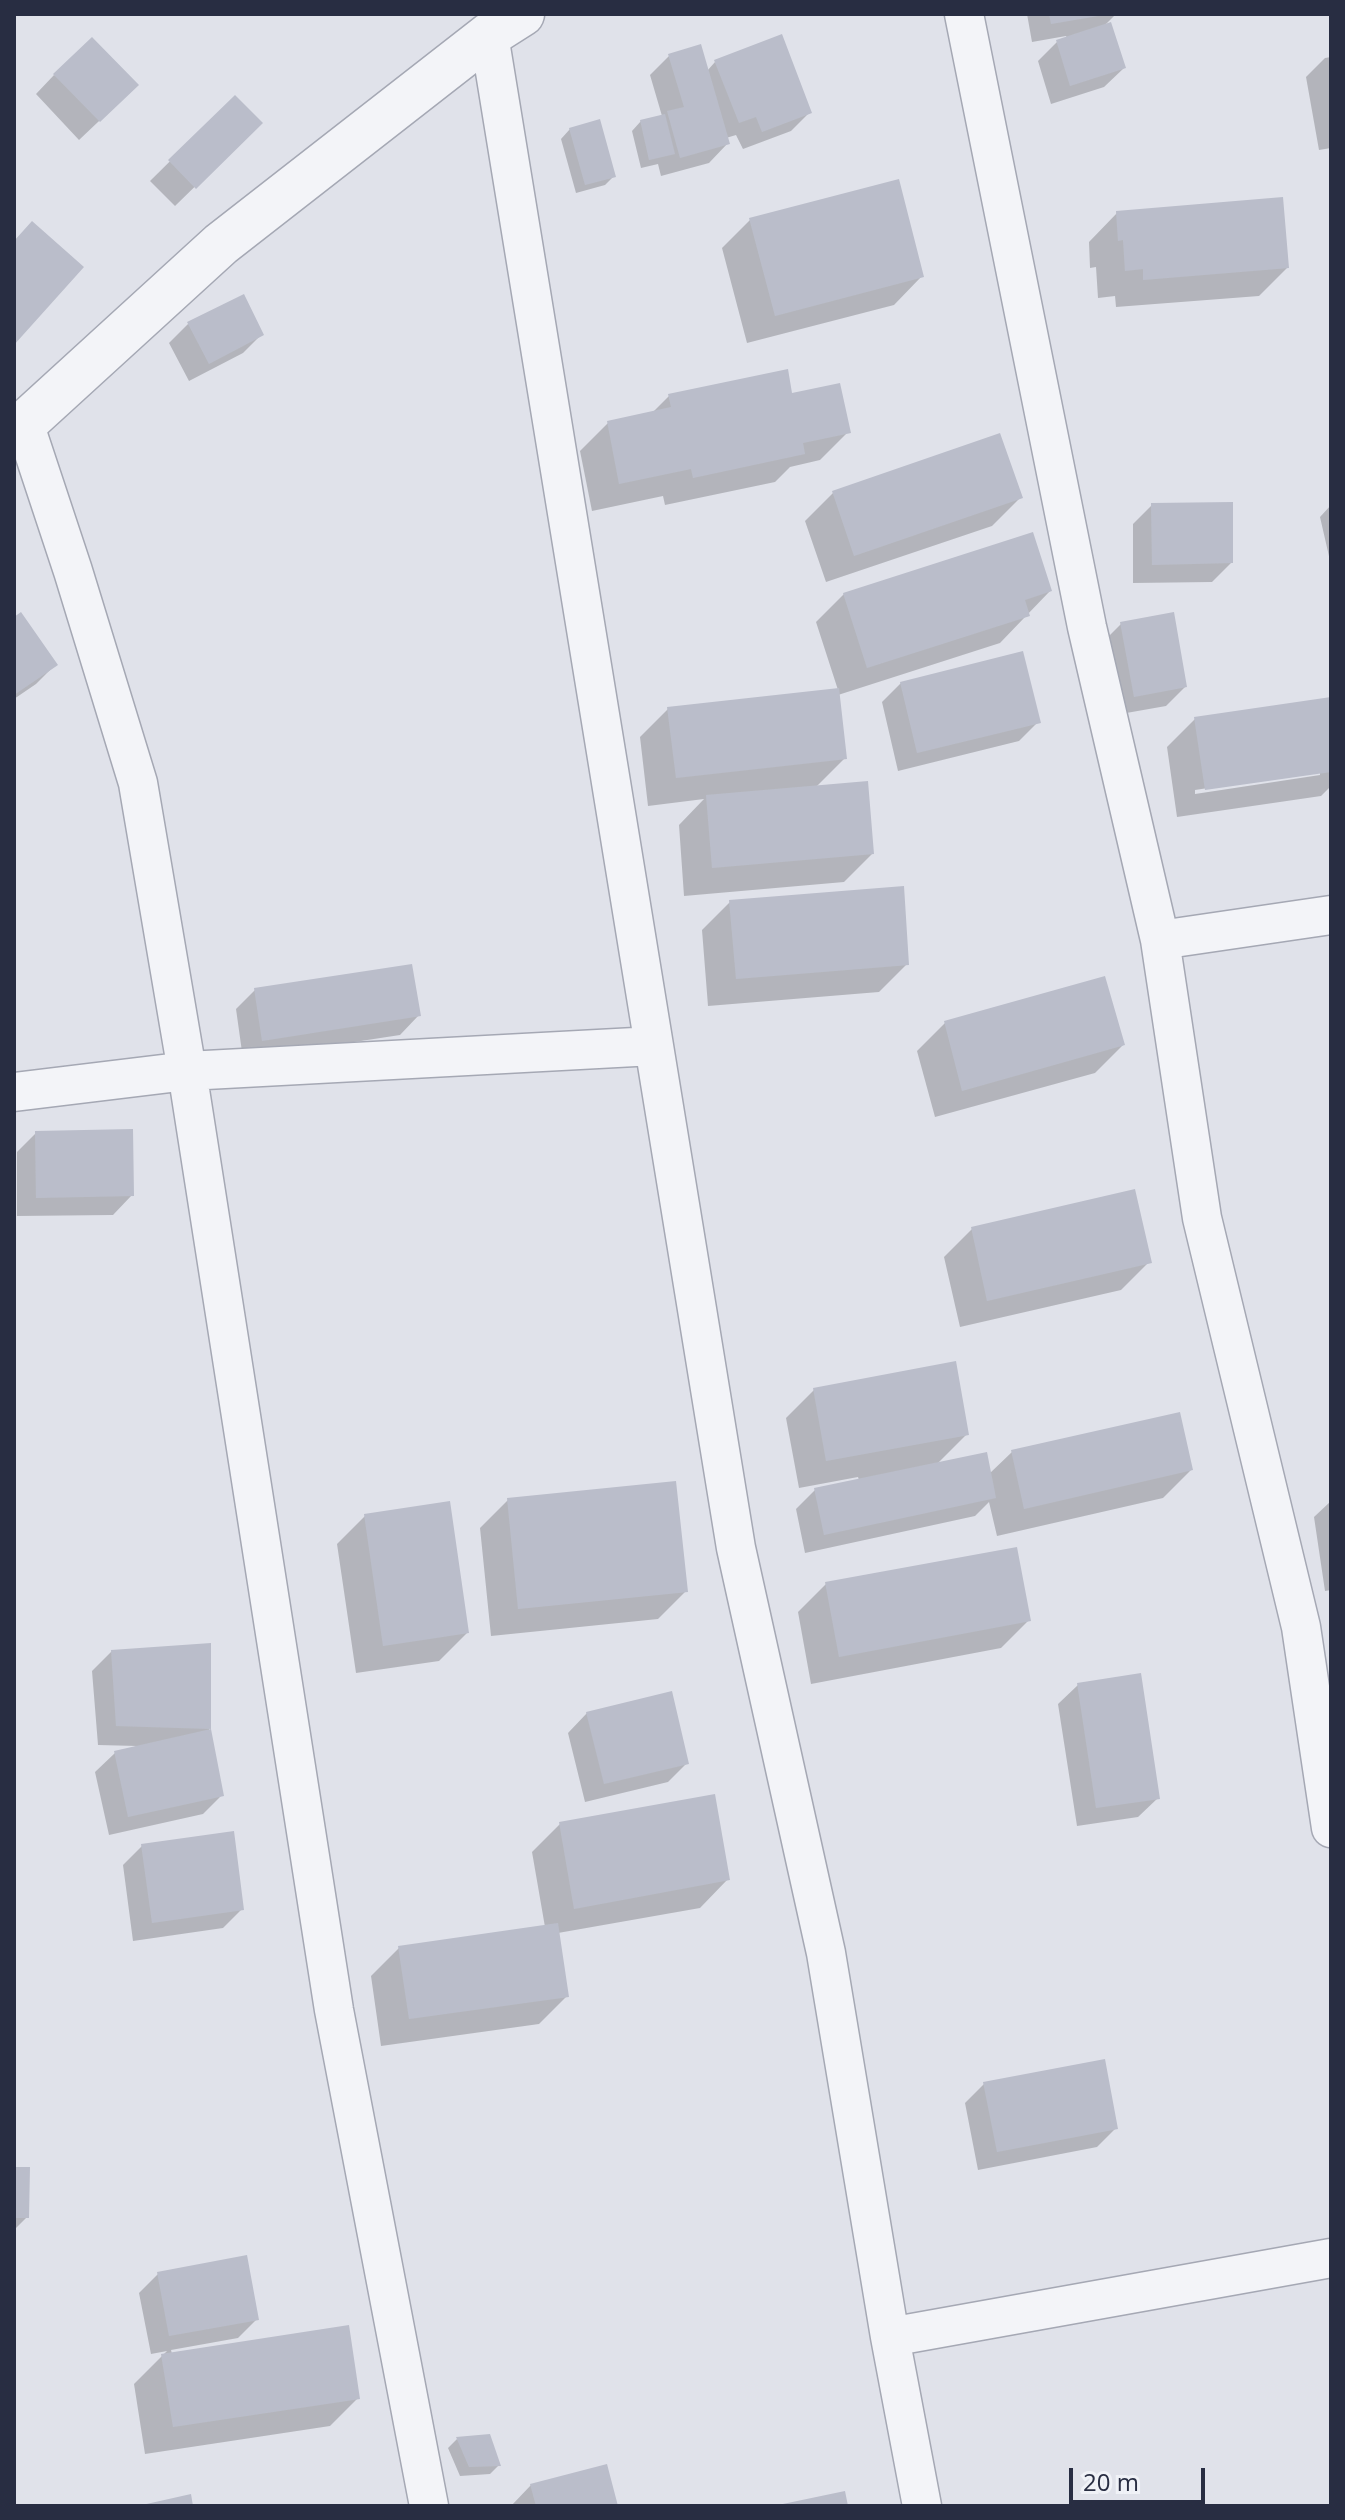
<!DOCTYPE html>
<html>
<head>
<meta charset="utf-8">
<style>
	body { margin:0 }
	#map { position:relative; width:1345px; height:2520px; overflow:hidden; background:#e0e2ea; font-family:"Open Sans",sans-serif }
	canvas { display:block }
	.frame { position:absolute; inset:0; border:16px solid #282d42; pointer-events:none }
	.scale { position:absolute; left:1069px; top:2468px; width:136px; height:36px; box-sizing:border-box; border:4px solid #282d42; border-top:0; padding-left:10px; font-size:24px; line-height:28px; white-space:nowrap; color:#282d42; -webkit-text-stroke:6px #f0f2f7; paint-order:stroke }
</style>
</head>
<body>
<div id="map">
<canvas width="1345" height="2520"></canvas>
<div class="frame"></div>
<div class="scale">20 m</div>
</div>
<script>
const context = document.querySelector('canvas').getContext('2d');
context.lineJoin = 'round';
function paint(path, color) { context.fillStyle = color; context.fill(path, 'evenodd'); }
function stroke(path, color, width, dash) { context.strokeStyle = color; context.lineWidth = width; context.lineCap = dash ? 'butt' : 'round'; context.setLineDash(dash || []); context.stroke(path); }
paint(new Path2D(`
	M1027,14H1116L1103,27L1124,68L1104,87L1051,104L1038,61L1057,42L1067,38L1066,36L1032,42Z
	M669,56L707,71L715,62L810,112L791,131L743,149L736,135L726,138L728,143L709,163L661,176L658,164L641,168L632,131L641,121L662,116L650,75Z
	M1331,57V148L1319,150L1306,77L1325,58Z
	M54,75L117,104L79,140L36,94Z
	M235,97L260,123L175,206L150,181Z
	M570,129L614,176L605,185L576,193L561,139Z
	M1117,213L1287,268L1259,296L1116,307L1115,296L1098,298L1096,267L1090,268L1089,242Z
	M750,220L922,276L894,305L747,343L722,248Z
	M188,324L262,334L243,353L189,381L169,343Z
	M791,395L848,432L820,460L790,467L775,482L665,505L663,496L592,511L580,451L608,423L651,414L669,396Z
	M833,493L1020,498L992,526L826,582L805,521Z
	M1152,505L1231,563L1212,582L1133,583V524Z
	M1331,505V565L1320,517Z
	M1050,591L1000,643L838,695L845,758L816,787L872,854L844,882L684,896L679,825L704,799L648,806L640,737L668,709L838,690L816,622L844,594Z
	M14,620L55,665L36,684L14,699Z
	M1121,624L1185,687L1166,706L1115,715L1102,643Z
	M901,683L1038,722L1019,741L898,771L882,702Z
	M1331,699V786L1321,796L1177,817L1167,747L1195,719ZM1320,771V775L1195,794V790Z
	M730,902L907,964L879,992L708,1006L702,930Z
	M255,990L419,1015L400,1035L243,1059L236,1009Z
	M945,1023L1123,1045L1095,1073L935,1117L917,1051Z
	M36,1133L132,1195L113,1215L17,1216V1152Z
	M972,1229L1149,1262L1121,1290L960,1327L944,1257Z
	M814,1390L967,1434L937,1464L989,1474L1012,1452L1191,1470L1163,1498L997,1536L989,1502L975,1516L805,1553L796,1509L815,1490L859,1480L858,1477L799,1488L786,1418Z
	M508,1500L686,1591L658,1619L491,1636L480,1528Z
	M1331,1501V1590L1325,1591L1314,1517Z
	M365,1516L467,1633L439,1661L356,1673L337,1544Z
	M826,1584L1029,1620L1001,1648L811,1684L798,1612Z
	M209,1645V1729L222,1795L203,1814L109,1835L95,1772L115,1753L137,1746L98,1745L92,1671L112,1651Z
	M1078,1685L1158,1798L1138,1817L1077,1826L1058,1704Z
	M587,1713L687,1763L668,1782L585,1802L568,1733Z
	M560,1824L728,1879L700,1908L558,1933L567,1996L539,2024L381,2046L371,1976L399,1948L545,1927L532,1852Z
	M142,1846L242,1909L223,1928L133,1941L123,1865Z
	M984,2084L1116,2128L1097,2147L978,2170L965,2103Z
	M14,2169L27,2217L14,2230Z
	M158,2274L257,2319L238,2338L171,2350L172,2354L358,2398L330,2426L145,2454L134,2384L167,2351L151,2354L139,2293Z
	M457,2439L499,2465L490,2474L460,2476L448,2448Z
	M531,2485L616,2506H511Z`), '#0003');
paint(new Path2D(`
	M1049,14H1098V16L1051,24Z
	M1111,22L1126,68L1070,86L1056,40Z
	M782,34L812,113L762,132L756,117L739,123L714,60Z
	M92,37L139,85L100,122L53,74Z
	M701,44L730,144L680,158L667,111L684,107L668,54Z
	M235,95L263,123L196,189L168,160Z
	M665,114L675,154L649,160L640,120Z
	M600,119L616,177L585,185L569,128Z
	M899,179L924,277L775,316L749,218Z
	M1283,197L1289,268L1143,280V269L1125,271L1123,240L1118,241L1116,211Z
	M32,221L84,267L14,345V241Z
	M244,294L264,335L209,364L187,322Z
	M788,369L792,393L840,383L851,433L803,443L805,454L693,478L691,469L619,484L607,421L671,407L668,394Z
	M1000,433L1023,498L854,556L832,491Z
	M1233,502V563L1152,565L1151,503Z
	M1033,532L1052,591L1025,600L1030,616L867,668L843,593Z
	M21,612L58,665L14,695V617Z
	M1174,612L1187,687L1134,697L1120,622Z
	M1023,651L1041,723L917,753L900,682Z
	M839,688L847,759L676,778L667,707Z
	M1331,697V772L1205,790L1194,717Z
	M868,781L874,854L712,868L706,795Z
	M904,886L909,965L736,979L729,900Z
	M412,964L421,1016L262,1041L254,988Z
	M1105,976L1125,1045L962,1091L944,1021Z
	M133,1129L134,1196L36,1198L35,1131Z
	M1135,1189L1152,1263L987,1301L971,1227Z
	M956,1361L969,1435L826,1461L813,1388Z
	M1180,1412L1193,1470L1024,1509L1011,1450Z
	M987,1452L996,1498L824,1535L814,1488Z
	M676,1481L688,1592L518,1609L507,1498Z
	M450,1501L469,1633L383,1646L364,1514Z
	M1017,1547L1031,1621L839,1657L825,1582Z
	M211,1643V1729L116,1726L111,1650Z
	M1141,1673L1160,1799L1096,1808L1077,1683Z
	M672,1691L689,1764L604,1784L586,1712Z
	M211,1729L224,1796L128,1817L114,1751Z
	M715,1794L730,1880L574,1909L559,1822Z
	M234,1831L244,1910L152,1923L141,1844Z
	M558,1923L569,1997L409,2019L398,1946Z
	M1105,2059L1118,2129L997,2152L983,2082Z
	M14,2167H30L29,2218H14Z
	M247,2255L259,2320L169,2336L157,2272Z
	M349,2325L360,2399L173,2427L161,2354Z
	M490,2434L501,2466L469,2467L456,2437Z
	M607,2464L618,2506H536L530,2484Z
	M845,2491L848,2506H778V2505Z
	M191,2494L193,2506H142V2505Z`), '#babdca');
const minor = new Path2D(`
	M964,14L1087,627L1160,940L1202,1218L1301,1627L1331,1828
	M489,35L736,1548L826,1953L890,2337L922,2506
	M1160,940L1331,915
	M14,1092L187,1071L138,783L73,571L24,423
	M890,2337L1331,2258
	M429,2506L334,2010L187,1071L654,1046`);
const tertiary = new Path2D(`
	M14,433L221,244L489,35L522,14`);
stroke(minor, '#a5a8b4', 41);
stroke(tertiary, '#a5a8b4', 47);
stroke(minor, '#f3f4f8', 38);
stroke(tertiary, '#f3f4f8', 44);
</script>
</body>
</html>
